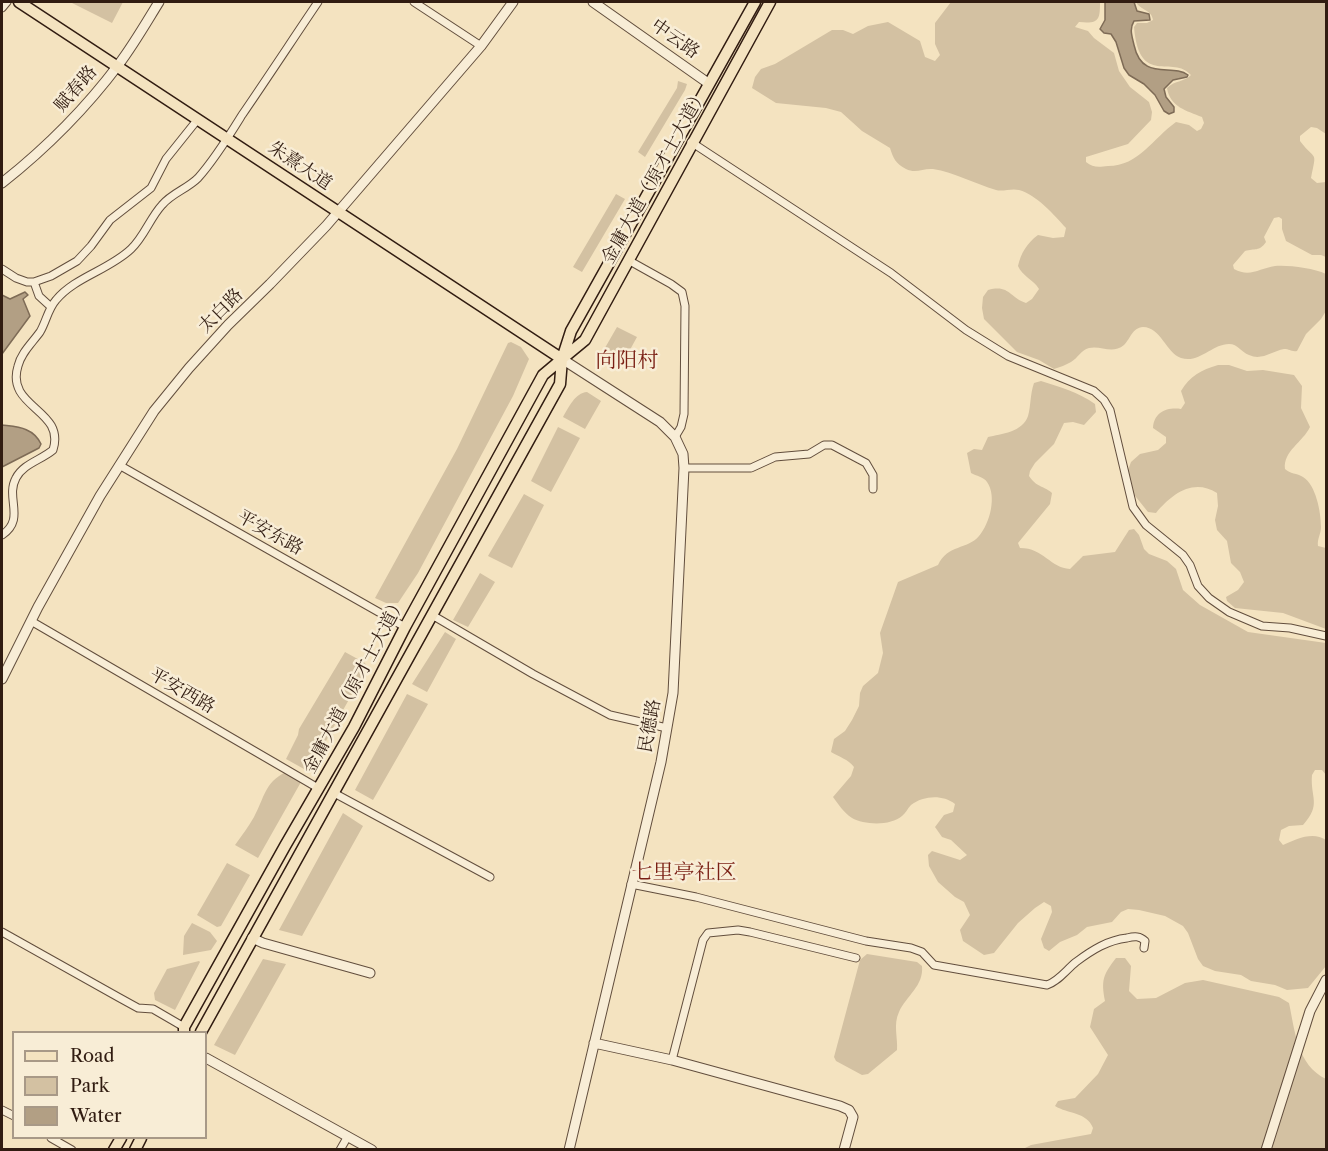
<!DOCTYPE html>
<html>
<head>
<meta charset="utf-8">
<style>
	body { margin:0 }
	#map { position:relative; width:1328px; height:1151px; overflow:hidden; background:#f4e3c0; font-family:"Libre Caslon Text",serif }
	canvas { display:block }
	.frame { position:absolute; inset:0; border:3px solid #311c11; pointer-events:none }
	.legend { position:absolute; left:12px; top:1031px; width:195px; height:108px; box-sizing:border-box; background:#f8edd6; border:2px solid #a89987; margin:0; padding:8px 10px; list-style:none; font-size:18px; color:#311c11 }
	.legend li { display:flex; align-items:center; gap:12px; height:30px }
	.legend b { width:30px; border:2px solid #a89987 }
</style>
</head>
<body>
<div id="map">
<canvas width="1328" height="1151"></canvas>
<div class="frame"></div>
<ul class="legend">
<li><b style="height:8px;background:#f4e3c0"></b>Road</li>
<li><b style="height:16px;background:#d3c1a2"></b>Park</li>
<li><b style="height:16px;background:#b29f84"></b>Water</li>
</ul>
</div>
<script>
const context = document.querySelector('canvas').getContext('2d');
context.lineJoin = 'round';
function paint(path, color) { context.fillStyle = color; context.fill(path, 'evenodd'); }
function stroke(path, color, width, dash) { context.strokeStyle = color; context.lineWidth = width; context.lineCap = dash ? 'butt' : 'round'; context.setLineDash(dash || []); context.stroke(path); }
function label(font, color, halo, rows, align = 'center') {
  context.font = font + ' "Libre Caslon Text","Noto Serif SC",serif'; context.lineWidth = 5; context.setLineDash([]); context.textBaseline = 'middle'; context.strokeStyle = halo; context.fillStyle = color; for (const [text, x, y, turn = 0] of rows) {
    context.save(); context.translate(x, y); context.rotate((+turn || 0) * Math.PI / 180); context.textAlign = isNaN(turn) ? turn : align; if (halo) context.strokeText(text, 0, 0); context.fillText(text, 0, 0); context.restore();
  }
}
paint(new Path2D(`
	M70,2H123L112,23Z
	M951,2H1100C1100,20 1099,24 1079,22L1075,27L1088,31L1094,38L1114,53L1119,71L1130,87L1149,102L1152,112L1151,120L1128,144L1086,157V162C1093,168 1099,167 1108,166C1139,166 1153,138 1176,122L1189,125L1197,131L1201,129L1204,123L1202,117C1187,111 1170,107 1167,88C1175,80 1185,82 1191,75C1173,54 1139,88 1134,27L1137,23H1147L1153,20C1152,10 1140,10 1136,2H1326V134L1317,128L1311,127L1300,136V141C1316,162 1317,149 1311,178L1317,183L1326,182V257L1321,255H1312L1286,241L1282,229V219L1279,217L1274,218L1264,237L1266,242C1259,252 1255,248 1245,251L1233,265L1234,269C1250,278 1260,268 1275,266C1289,265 1313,268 1326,274V311L1321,319L1306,334L1297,351C1291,352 1290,349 1284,349C1272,351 1262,361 1249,355C1241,352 1238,344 1229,344C1212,344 1199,364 1181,358C1166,353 1161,327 1143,327C1132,328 1131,338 1124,345C1112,355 1101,345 1089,348C1081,350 1078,358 1071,362C1066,365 1060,367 1054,369L1039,360L1017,352L984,319L982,308L983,297L988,290C1009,284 1009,297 1026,303L1032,299L1039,289C1034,280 1022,276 1018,266C1021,253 1027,243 1038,235L1053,238L1064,237L1066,228C1054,215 1037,195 1019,190C1011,188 1003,192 996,190C975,184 954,172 933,169C923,168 916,174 906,169C896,164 893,158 890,148L862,131L841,112L826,108L776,103L752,88L755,77L761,69L775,64L832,30H843L853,34L868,26L888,22L920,41L925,57L935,61L940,55L935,44V23Z
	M678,81L687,84L685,90L645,157L638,152L677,88Z
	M616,194L625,199L582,272L573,267Z
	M617,327L637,337L620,368L609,362L606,365L598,360Z
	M511,342L521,347L529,359L513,396L418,573L398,603H386L375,598L457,449L508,343Z
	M1218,365H1229L1247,371L1263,370L1294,375L1302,386L1301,408L1310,427C1303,442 1283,451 1285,469C1290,474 1297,473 1303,477C1316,485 1321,512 1321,527C1321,534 1317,539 1318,546L1326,548V629L1283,613L1235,608L1227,601L1226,597L1238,590L1244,582L1240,572L1231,563L1227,541L1217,530L1215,520L1218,506L1217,493C1193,478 1172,494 1156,513L1148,512L1132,492L1128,470L1131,462L1140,454L1158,450L1166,443V437L1153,428C1154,412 1167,407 1181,409L1185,403L1181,391C1190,376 1201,370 1218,365Z
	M1041,381C1060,387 1078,392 1095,404L1096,412L1084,425L1073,422L1064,423L1054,444L1035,463L1030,471L1029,476C1037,488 1043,485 1052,493L1050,504L1018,543L1020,548C1044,548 1050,568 1070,569L1083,556L1115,552L1129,530L1134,529L1139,535L1144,549L1149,554L1167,561L1176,569L1183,590L1200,605L1248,632L1326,643V775L1322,770H1315L1312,775C1310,798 1322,804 1303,825L1289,826L1281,830L1279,840L1283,845C1296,839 1313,831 1326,840V966L1308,988L1287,990L1275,985L1251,981L1241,975L1215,971L1203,966L1198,959L1188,933L1183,926L1165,916L1139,910L1128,909L1121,912L1112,922L1087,927L1077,935L1060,942L1049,951L1044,948L1041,939L1052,912L1051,906L1044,902L1035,908L1018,923L994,953L984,955L963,941L960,930L970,915L964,902L955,897L938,882L929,866L928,855L932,851L960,860L967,855L951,840L942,837L935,827L944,815L953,812L955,804C942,794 923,796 911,805C907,809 906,813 902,816C891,826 864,825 852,818C843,812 839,805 833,797L851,776L854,767C848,759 839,757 831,752L834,739L845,731L852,720L859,706L860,693L863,686L878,673L883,653L880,633L898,582L938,565C948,544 967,550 979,536C990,523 997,496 987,482C984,477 976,476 971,473L967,453L974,449L982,450L988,437C1001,434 1023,432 1028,416C1031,406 1030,394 1034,383Z
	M587,392L601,401L585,429L563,417C569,407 575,393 587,392Z
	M558,427L580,438L551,492L531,481Z
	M524,494L544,505L512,568L488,556Z
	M480,573L495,582L468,627L453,620Z
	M445,632L456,639L427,692L412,684Z
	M345,652L365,663L367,667L312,766L304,769L286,759L298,735L299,729Z
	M407,694L428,704L373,800L355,790Z
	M286,772L301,782L258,858L235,845C242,835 249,826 254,817C265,797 264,783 286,772Z
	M343,813L363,826L302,936L279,930Z
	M227,863L250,875L221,926L217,927L197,915Z
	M192,923L210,932L217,941L211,950L183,955L184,936Z
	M867,954L917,962L922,966C924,986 906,996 899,1012C893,1025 898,1037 897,1050L868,1074L862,1075L836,1061L834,1057L860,960Z
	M1116,958H1125L1131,966L1129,991L1137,999L1156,998L1185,983L1203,980L1279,997L1289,1003C1295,1031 1297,1065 1326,1079V1149L1021,1150L1031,1145L1091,1134L1093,1128C1087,1112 1068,1114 1055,1106L1058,1101L1075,1098L1098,1074L1108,1055L1090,1027L1094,1009L1105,1001C1101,980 1103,975 1116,958Z
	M263,959L286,964L235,1055L214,1045Z
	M199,961L200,962L175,1010L155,1000L154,993L167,969Z`), '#d3c1a2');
const water = new Path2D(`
	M1105,2H1134L1137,11L1149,14L1150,20L1134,21C1129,29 1132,36 1134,45C1142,82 1172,63 1188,75L1187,77L1173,80L1164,89L1166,97L1174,107V112L1169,114L1164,111L1155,95L1144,84L1129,75L1124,68L1116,42L1111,34L1104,33L1100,29L1105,20Z
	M25,292L28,295L23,299L30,316L2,354V295L10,299Z
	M2,425C17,427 33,427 41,444L39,448L2,467Z`);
paint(water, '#b29f84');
stroke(water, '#7e6b56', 1.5);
const minor = new Path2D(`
	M414,2L481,46
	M2,8L7,2
	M691,142L891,273L966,330L1008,356L1094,391L1104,400L1110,410L1133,507L1146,525L1183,555L1190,565L1198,586L1209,598L1229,612L1262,626L1290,628L1326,636
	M628,260L671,284L682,292L685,306L684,414L681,427L675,437
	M2,269L16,278L27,282H34L51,276L77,261L91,246L110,220L151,188L166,159L198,119
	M34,282L39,296L51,307
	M119,465L405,627
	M684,468H751L775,457L809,454L824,445H832L866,463L873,475V489
	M2,535C26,519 5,498 16,478C23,464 41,460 53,450C66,409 5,408 18,366C21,353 32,343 40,332C46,322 48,309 56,300C75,277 109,270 131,249C144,237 150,218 162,205C172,193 187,189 198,178C215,159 229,136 242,115C268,77 293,39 318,2
	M432,615L533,674L610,715L667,728
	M31,621L318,788
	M334,793L490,877
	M631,884L696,897L866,941L911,948L922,952L934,965L1047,985C1059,981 1066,970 1076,962C1092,950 1108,940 1127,938C1135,936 1140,936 1145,941L1144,948
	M2,932L118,997L138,1008L153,1009L184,1027
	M672,1060L703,940L708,933L738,930L750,932L856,958
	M2,1110L14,1116
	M51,1138L72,1150
	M340,1150L348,1136`);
const tertiary = new Path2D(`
	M593,2L708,83
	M2,183C45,149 86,108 119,64C134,44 146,23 159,2
	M562,359L660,422L675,437L683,454L684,468L673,693L661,762L569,1150
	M2,679L38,607L100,496L154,411L189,368L228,325L270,284L326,226L481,46L513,2
	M252,938L263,943L370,973
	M594,1043L672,1060L840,1106L849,1110L853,1117L844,1150
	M206,1058L372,1150
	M1266,1150L1310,1011L1326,980`);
const primary = new Path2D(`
	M19,2L562,359
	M184,1032V1027L285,846L354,727L405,627L543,375L562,359L571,331L755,2
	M201,1032L560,384L562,359L585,340L770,2
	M114,1150L121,1138
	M135,1150L141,1138`);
stroke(minor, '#624e3d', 9);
stroke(tertiary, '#624e3d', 11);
stroke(primary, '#311c11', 13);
stroke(minor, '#f8edd6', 7);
stroke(tertiary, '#f8edd6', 9);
stroke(primary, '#f4e3c0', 10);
label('18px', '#311c11', '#f8edd6', [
	["中云路",675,39,35],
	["赋春路",76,89,-49],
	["朱熹大道",300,166,34],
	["金庸大道（原才士大道）",655,176,-61],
	["太白路",221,311,-45],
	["平安东路",270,533,29],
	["金庸大道（原才士大道）",355,685,-62],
	["平安西路",182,691,30],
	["民德路",650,726,-80]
]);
label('21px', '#7a1f14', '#f8edd6', [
	["向阳村",627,361],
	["七里亭社区",684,873]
]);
</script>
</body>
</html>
